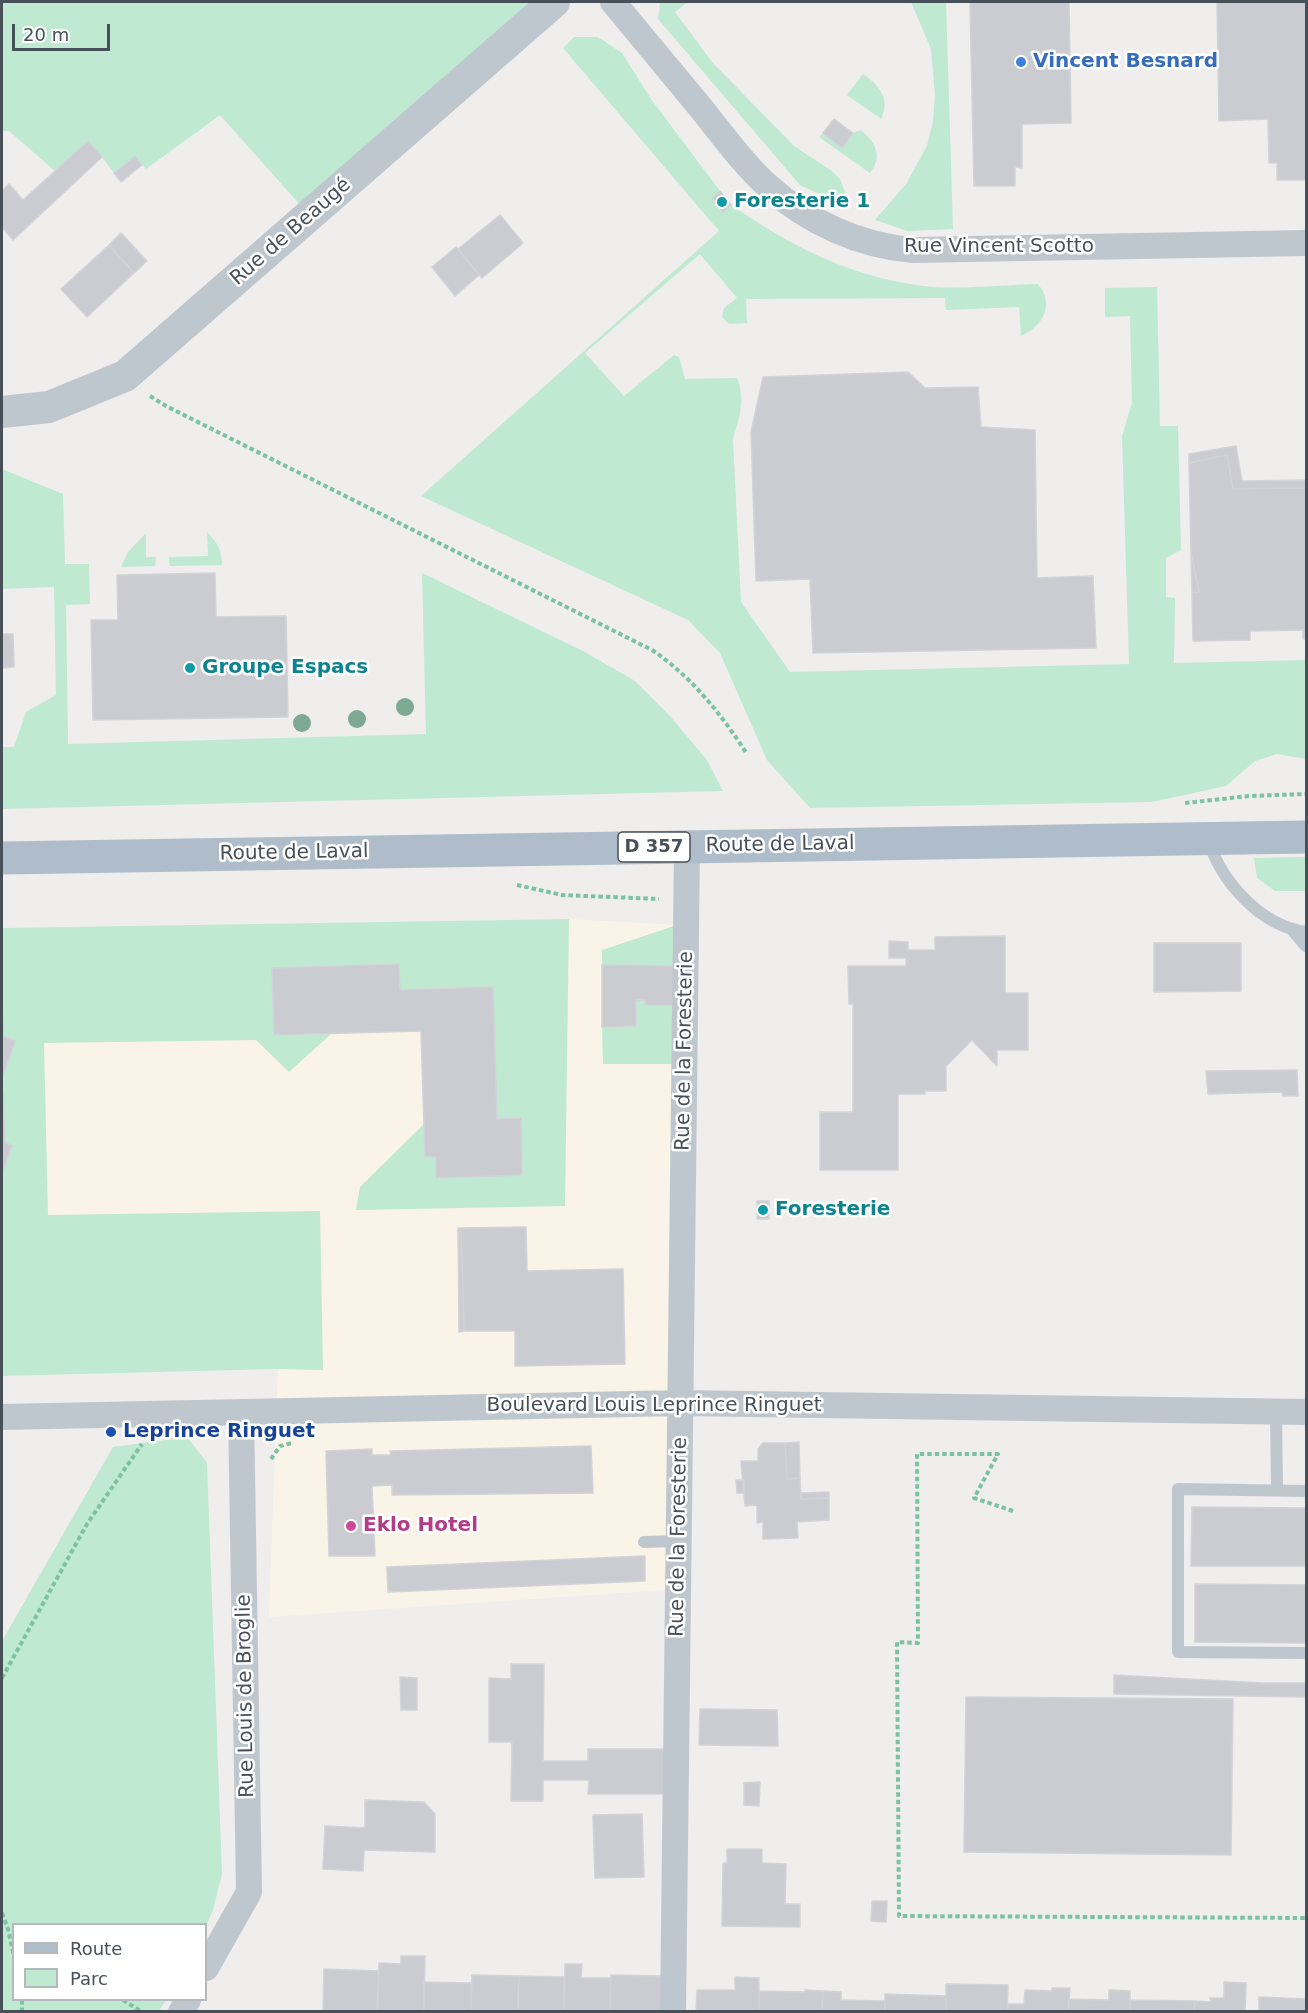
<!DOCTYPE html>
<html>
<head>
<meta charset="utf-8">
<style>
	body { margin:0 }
	#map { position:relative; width:1308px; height:2013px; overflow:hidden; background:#f0eded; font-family:"DejaVu Sans",sans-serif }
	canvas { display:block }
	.frame { position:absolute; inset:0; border:3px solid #475058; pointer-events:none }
	.legend { position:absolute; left:12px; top:1923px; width:195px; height:78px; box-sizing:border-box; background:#fff; border:2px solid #b5b9bc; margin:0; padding:8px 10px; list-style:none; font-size:18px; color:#475058 }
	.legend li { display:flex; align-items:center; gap:12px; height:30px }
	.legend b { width:30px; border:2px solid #b5b9bc }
	.scale { position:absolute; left:12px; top:24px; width:98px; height:27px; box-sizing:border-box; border:3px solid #475058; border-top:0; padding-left:8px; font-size:18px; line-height:21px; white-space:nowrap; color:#475058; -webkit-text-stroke:4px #fff; paint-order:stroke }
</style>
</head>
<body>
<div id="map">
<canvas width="1308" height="2013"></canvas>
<div class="frame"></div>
<ul class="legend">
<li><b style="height:8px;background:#afbcc9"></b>Route</li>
<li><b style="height:16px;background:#bfe9d0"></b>Parc</li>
</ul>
<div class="scale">20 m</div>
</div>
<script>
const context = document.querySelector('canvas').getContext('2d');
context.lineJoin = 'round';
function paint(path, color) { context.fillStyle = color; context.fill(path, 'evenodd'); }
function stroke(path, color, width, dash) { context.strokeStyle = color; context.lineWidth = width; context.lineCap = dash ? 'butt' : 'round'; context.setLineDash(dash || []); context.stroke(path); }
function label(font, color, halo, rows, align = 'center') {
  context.font = font + ' "DejaVu Sans",sans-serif'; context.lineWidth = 5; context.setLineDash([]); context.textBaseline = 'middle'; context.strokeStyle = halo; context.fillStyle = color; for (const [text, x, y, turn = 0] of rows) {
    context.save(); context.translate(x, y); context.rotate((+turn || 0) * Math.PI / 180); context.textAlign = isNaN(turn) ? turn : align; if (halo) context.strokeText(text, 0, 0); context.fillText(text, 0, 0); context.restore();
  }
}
paint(new Path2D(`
	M569,919L677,925L665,1590L269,1617L278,1369L2,1376V928Z`), '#f9f4e7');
paint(new Path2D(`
	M2,2H554L310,216L220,115L146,169L135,156L114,173L102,157L55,171L9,131H2Z
	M660,2H688L675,12L712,62L794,146L832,171L840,179L846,195L847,207L800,185L658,19Z
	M911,2H946L953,229L907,231L875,220L906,184L927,146L933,121L935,95L931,49Z
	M574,37H598L622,53L651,99L720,191L712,199L723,212L731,205C793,247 848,276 923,286C959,290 1002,285 1038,284C1055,305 1043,326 1021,336L1019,307L946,310L945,298L746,299L747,323L729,324L722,317L724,308L737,298L700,254L585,353L624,396L674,355L679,357L685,379L737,378C746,400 739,418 733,440L741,602L790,672L1129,664L1122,436L1132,403L1130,316L1105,317V288L1157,287L1160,426H1178L1181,550L1166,558V597L1175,598L1174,663L1306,660V759L1277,754L1255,761L1226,786L1152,802L810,808L767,760L720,653L688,620L421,496L719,231L563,48Z
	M863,74C879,85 891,99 881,119L847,95Z
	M861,130C876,143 883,156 870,173L819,137L823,133L842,147L853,133Z
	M2,469L63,494L65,564H89L90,604L66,605L68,744L426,734L422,573L583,651L635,681L669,715L707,760L723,791L2,809V747H14L26,712L56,695L54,587L2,589Z
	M207,532C217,542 222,550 222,565L170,566L169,557L208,556Z
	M146,533V557H156L155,566L121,567L128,552Z
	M1306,857V891H1275L1257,878L1254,858Z
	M569,919L565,1206L356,1210L360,1187L424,1124L425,1157H436V1178L522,1175L520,1118L497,1119L400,990L399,964L273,969L274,1035L331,1034L289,1072L256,1040L44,1043L48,1215L320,1211L323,1370L278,1369L2,1376V928Z
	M677,925L676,966L602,965V950Z
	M636,1000H645L646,1005H675L674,1064H603L602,1027L636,1026Z
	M187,1437L207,1463L222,1874L213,1910L206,1926V1924H14V2000H166L159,2011H2V1982L3,1986L2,1976V1641L113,1447Z`), '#bfe9d0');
const building = new Path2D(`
	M970,2H1069L1071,123L1022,124V168L1015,167V186H974Z
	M1217,2H1306V180H1277V163H1269L1268,119L1219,121Z
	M834,119L853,133L842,148L823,133Z
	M88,141L102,157L13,240L2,227V191L9,184L23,200Z
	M135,156L142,165L121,182L114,173Z
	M720,191L731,205L723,212L712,198Z
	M500,215L523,243L482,278L458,249Z
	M121,233L147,261L134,273L109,245Z
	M109,245L134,273L87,317L61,289Z
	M456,247L479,275L455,296L432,267Z
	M908,372L925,388L978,387L981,427L1035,430L1037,578L1093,576L1096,648L813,653L810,579L756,581L751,432L763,377Z
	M1236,446L1242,481L1306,480V488L1233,489L1227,455L1189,463V454Z
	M1227,455L1233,489L1306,488V639H1303V630L1250,631V640L1193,641L1192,593L1199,592L1191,552L1189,463Z
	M1191,552L1199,592L1192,593Z
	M215,573L216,617L286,616L288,717L93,720L91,620H118L117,575Z
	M2,634H13L14,667L2,668Z
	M1005,936V993H1028V1050H997V1066L972,1040L946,1066V1091H925V1094H898V1170H820V1112H853V1004H849L848,966H906V958H889V941L908,942V950H935V937Z
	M1154,943H1241V991L1154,992Z
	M399,964L400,990L493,987L497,1119L521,1118L522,1175L436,1178V1157H425L421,1031L274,1035L272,968Z
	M602,965L676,966L675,1005H645V1000H636V1026L602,1027Z
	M2,1000L3,1036L15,1041L2,1079Z
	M1297,1070L1298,1096H1283L1282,1092L1208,1094L1206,1071Z
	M2,1091H3L5,1143L12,1145L2,1174Z
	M757,1201H769V1219H757Z
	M526,1227L527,1271L623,1269L625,1364L515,1366V1331H464L461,1228Z
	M458,1228H461L464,1331L459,1332Z
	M799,1442L800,1478L787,1479L785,1443Z
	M763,1443H785L787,1479L800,1478L801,1499L829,1498V1520L797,1522L798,1538L763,1539V1522L757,1523V1505L745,1506L741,1461H758V1449Z
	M591,1446L593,1493L392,1495V1485L372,1486L375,1556H329L326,1451L372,1449V1455H391L390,1451Z
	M736,1480H744V1493H737Z
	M829,1492V1498L801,1499V1493Z
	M1192,1507L1306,1508V1566H1191Z
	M645,1556V1581L388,1592L387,1567Z
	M1195,1584L1306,1585V1643L1195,1642Z
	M511,1664H544L543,1761H588V1749H665V1794H588L589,1780H543V1801H511L512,1742H489V1678L511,1679Z
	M1114,1675L1263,1683H1306V1697L1114,1694Z
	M400,1677L417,1678V1710H401Z
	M966,1697L1233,1699L1231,1855L964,1852Z
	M700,1709L777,1710L778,1746L699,1745Z
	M760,1782L759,1806L744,1805V1783Z
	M365,1800L424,1802L435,1814V1852L364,1850L363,1871L323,1869L325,1826L365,1828Z
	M642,1814L644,1877L595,1878L593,1815Z
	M727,1849H762V1863L786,1864L785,1904H800V1927L722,1926L723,1863H727Z
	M872,1901H887L886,1922L871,1921Z
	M401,1956H425L424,2012H377L379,1963L401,1964Z
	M565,1964H582L581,1978H611L610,2012H564Z
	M324,1969L379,1971L377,2012H323Z
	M472,1975L519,1976L518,2012H471Z
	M611,1975L662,1976V2012H610Z
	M519,1976L564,1977V2012H518Z
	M735,1977L759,1978V2012H696L697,1990H735Z
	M424,1982L471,1983V2012H424Z
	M1224,1982L1246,1983L1245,2012H1194L1195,2001L1211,2002L1210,1998H1224Z
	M946,1984L1008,1985L1007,2012H946Z
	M1052,1988H1070L1068,2012H1007L1008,2004H1024L1025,1990L1052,1991Z
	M805,1990L823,1991L822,2012H759V1991L805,1992Z
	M1109,1990L1130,1991V2012H1068L1069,1999L1109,2000Z
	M823,1991L841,1992V2000L885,2001V2012H822Z
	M885,1994L946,1996V2012H885Z
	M1259,1997L1306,1999V2012H1259Z
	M1130,2000L1195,2001L1194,2012H1130Z`);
paint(building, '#caccd1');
stroke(building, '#d2d3d8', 1.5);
stroke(new Path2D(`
	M150,396L166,406L652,650C692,677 721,714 747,754
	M1185,803L1249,796L1306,794
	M517,885L562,895L659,899
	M271,1459L280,1446L292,1443
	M1013,1511L974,1498L998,1454H917L918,1643L897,1642L899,1916L1306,1918
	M2,1678L87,1524L142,1444
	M2,1913L8,1929L14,1956
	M22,2000V2012
	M123,2000L142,2012`), '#7bc3a0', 4, [4.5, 3]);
stroke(new Path2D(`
	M1208,839C1221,882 1261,926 1306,932
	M1292,930L1306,946
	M1276,1411L1277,1490
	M1306,1491L1178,1489V1652L1306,1653
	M644,1542L679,1541`), '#bfc7ce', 12);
stroke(new Path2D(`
	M613,2C642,37 671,72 700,107C722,134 743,164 769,187C808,222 860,246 913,250L1306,243
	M2,1417L680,1403L1306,1412
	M206,1968L249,1892L241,1412
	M181,2012L188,2000
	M673,2012L687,847`), '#bfc7ce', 26);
stroke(new Path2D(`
	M2,412L49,407L125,376L554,2`), '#bfc7ce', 32);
stroke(new Path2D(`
	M2,858L1306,837`), '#afbcc9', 33);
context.fillStyle = '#7ea993';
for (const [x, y] of [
	[405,707],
	[357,719],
	[302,723]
]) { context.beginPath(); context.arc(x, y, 9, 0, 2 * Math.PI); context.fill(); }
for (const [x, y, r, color] of [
	[1021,62,6,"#3f7fe0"],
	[722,202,6,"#0f9aa8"],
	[190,668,6,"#0f9aa8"],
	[763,1210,6,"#0f9aa8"],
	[111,1432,6,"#1a4fb4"],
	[351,1526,6,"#d1479c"]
]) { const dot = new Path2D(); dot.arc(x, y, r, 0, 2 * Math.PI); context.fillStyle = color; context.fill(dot); stroke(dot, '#fff', 2); }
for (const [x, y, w] of [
	[654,847,72]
]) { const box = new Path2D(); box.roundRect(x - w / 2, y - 15, w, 30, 4.5); context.fillStyle = '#fff'; context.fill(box); stroke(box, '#475058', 1.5); }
label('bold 18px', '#475058', null, [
	["D 357",654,847]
]);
label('bold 20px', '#366cbe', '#fff', [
	["Vincent Besnard",1033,62]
], 'left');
label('bold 20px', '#0d838f', '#fff', [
	["Foresterie 1",734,202],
	["Groupe Espacs",202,668],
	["Foresterie",775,1210]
], 'left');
label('20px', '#475058', '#fff', [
	["Rue de Beaugé",291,232,-41],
	["Rue Vincent Scotto",999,247],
	["Route de Laval",780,845,-1],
	["Route de Laval",294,853,-1],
	["Rue de la Foresterie",685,1051,-89],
	["Boulevard Louis Leprince Ringuet",654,1406],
	["Rue de la Foresterie",679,1537,-89],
	["Rue Louis de Broglie",246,1696,-91]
]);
label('bold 20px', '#164399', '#fff', [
	["Leprince Ringuet",123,1432]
], 'left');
label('bold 20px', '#b23c85', '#fff', [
	["Eklo Hotel",363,1526]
], 'left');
</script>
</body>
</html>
